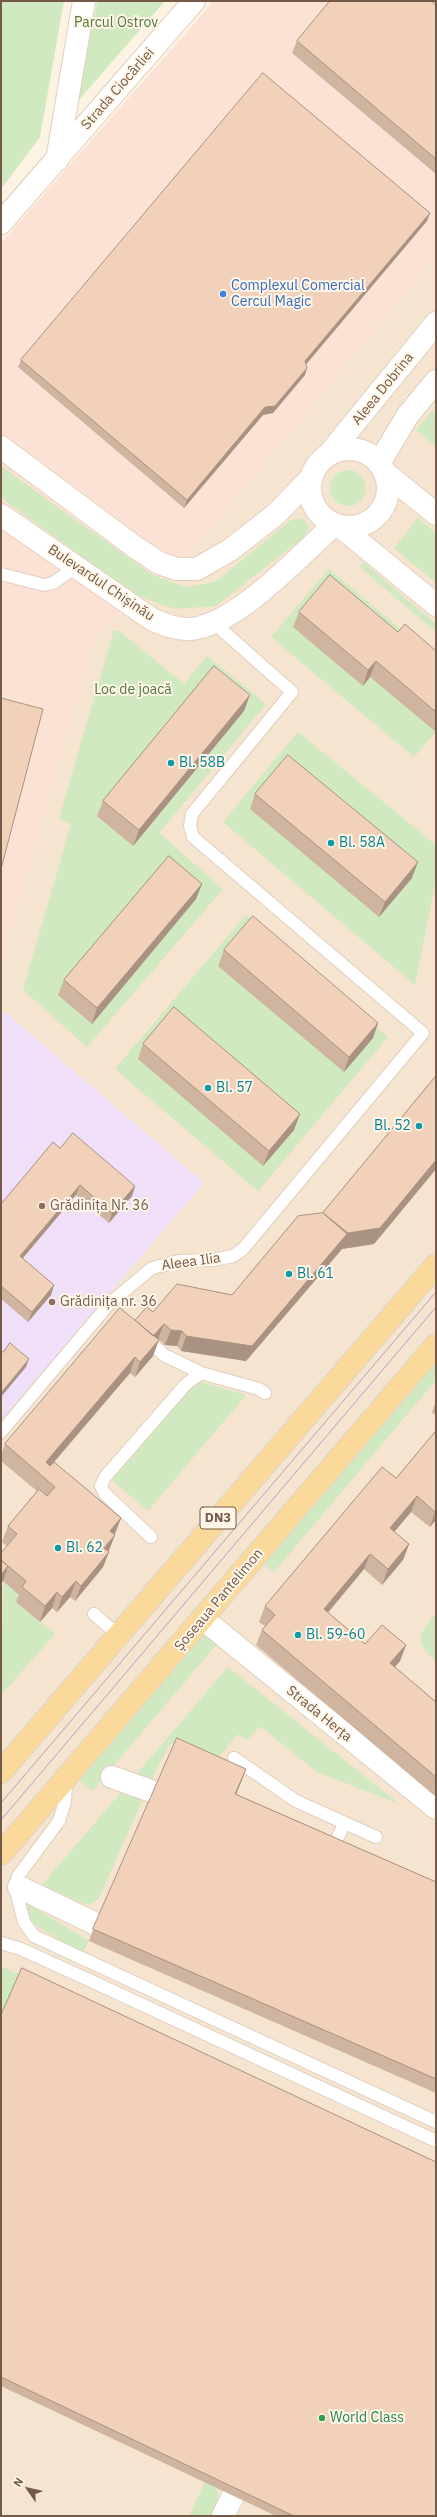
<!DOCTYPE html>
<html>
<head>
<meta charset="utf-8">
<style>
	body { margin:0 }
	#map { position:relative; width:437px; height:2517px; overflow:hidden; background:#fcf3e2; font-family:"IBM Plex Sans",sans-serif }
	canvas { display:block }
	.frame { position:absolute; inset:0; border:2px solid #735948; pointer-events:none }
	.north { position:absolute; left:8px; top:2469px; width:40px; height:40px; -webkit-text-stroke:3px #fff6e8; paint-order:stroke; rotate:304deg; font-size:11px; font-weight:700; line-height:16px; text-align:center; color:#735948 }
	.north::after { content:''; display:block; margin:auto; width:14px; height:18px; background:#735948; clip-path:polygon(50% 0,100% 100%,50% 72%,0 100%) }
</style>
</head>
<body>
<div id="map">
<canvas width="437" height="2517"></canvas>
<div class="frame"></div>
<div class="north">N</div>
</div>
<script>
const context = document.querySelector('canvas').getContext('2d');
context.lineJoin = 'round';
function paint(path, color) { context.fillStyle = color; context.fill(path, 'evenodd'); }
function stroke(path, color, width, dash) { context.strokeStyle = color; context.lineWidth = width; context.lineCap = dash ? 'butt' : 'round'; context.setLineDash(dash || []); context.stroke(path); }
function label(font, color, halo, rows, align = 'center') {
  context.font = font + ' "IBM Plex Sans",sans-serif'; context.lineWidth = 4; context.setLineDash([]); context.textBaseline = 'middle'; context.strokeStyle = halo; context.fillStyle = color; for (const [text, x, y, turn = 0] of rows) {
    context.save(); context.translate(x, y); context.rotate((+turn || 0) * Math.PI / 180); context.textAlign = isNaN(turn) ? turn : align; if (halo) context.strokeText(text, 0, 0); context.fillText(text, 0, 0); context.restore();
  }
}
paint(new Path2D(`
	M436,257V2516H1V967L95,635L190,553Z`), '#f4e4d0');
paint(new Path2D(`
	M214,1H436V257L190,553L95,635L1,967V243Z`), '#fce2d5');
paint(new Path2D(`
	M3,1010L204,1183L1,1420V1017Z`), '#efdff8');
paint(new Path2D(`
	M1,1H64L40,137L1,189Z
	M97,1H165L78,101Z
	M433,410L436,413V447L416,430Z
	M1,466L151,574L184,587L215,582L291,520L303,519L309,527L304,537L216,606L174,609L134,594L1,498Z
	M330 488a18 18 0 1 1 36 0a18 18 0 1 1-36 0Z
	M418,518L436,533V583L394,548Z
	M364,563L436,624V632L360,567Z
	M329,569L436,659L399,640L362,685L370,677L436,732L414,757L271,637Z
	M114,630L119,631L184,684L207,656L266,704L159,833L223,889L87,1047L23,990L71,824L59,819Z
	M298,732L436,845V879L415,985L223,822Z
	M246,915L388,1037L258,1191L115,1069Z
	M436,1353V1380L274,1572L260,1561Z
	M197,1381L246,1395L148,1511L112,1480Z
	M3,1581L21,1597L16,1602L55,1634L1,1695Z
	M436,1613V1661C413,1641 419,1634 436,1613Z
	M202,1631L217,1644L92,1791L76,1777Z
	M228,1667L399,1804L317,1772L260,1726L247,1740L238,1734L216,1760L178,1743L169,1745L150,1783L135,1776Z
	M124,1789L144,1797L99,1898L90,1904H85L42,1885Z
	M28,1904L89,1941L82,1954L34,1924C29,1918 26,1913 28,1904Z
	M1,1966L20,1975L1,2014Z
	M205,2482L216,2487L218,2494L213,2516H189Z`), '#d0e9c0');
const lane = new Path2D(`
	M1,574L44,585L53,583L76,567
	M153,1345L164,1355L201,1373
	M1,1432L109,1304L152,1268L179,1261L213,1260L233,1256L243,1249L423,1033L193,837L190,826L192,814L292,692L214,623
	M151,1537L105,1494L101,1486L105,1477L186,1384L201,1373L259,1389L265,1393
	M94,1614L118,1635
	M234,1758L296,1801L376,1837
	M66,1781L65,1802L59,1821L18,1876L16,1891L24,1922L34,1936L436,2122
	M332,1850L344,1824
	M1,1943L21,1949L89,1980L436,2141`);
const street = new Path2D(`
	M57,160L84,1
	M1,223L194,1
	M329,454L436,323
	M379,463L408,415L436,381
	M203,1619L436,1808
	M112,1777L154,1792
	M19,1887L96,1924
	M223,2516L233,2496`);
const secondary = new Path2D(`
	M1,447L135,547L159,563L177,569H197L230,550L275,515L310,479
	M310 488a39 39 0 1 1 78 0a39 39 0 1 1-78 0Z
	M384,472L436,514
	M1,515L153,620C165,625 178,630 191,629C238,624 299,556 334,525
	M341,527L436,605`);
const primary = new Path2D(`
	M1,1772L436,1265
	M1,1854L436,1345`);
stroke(lane, '#e0cfbe', 14);
stroke(street, '#e0cfbe', 24);
stroke(secondary, '#e5d0bc', 24);
stroke(primary, '#dbd4cf', 24);
stroke(lane, '#fff', 12);
stroke(street, '#fff', 22);
stroke(secondary, '#fff', 22);
stroke(primary, '#fbd99a', 22);
stroke(new Path2D(`
	M1,1803L436,1292
	M1,1820L436,1307`), '#b5a1c5', 1);
paint(new Path2D(`
	M436,5V174L292,53L297,41Z
	M427,221L306,364L305,375L273,413L263,415L184,508L18,367L21,360Z
	M299,612L398,632L436,651V732L370,677L363,686L293,627Z
	M244,711L133,846L97,816L103,801Z
	M255,794L412,878L379,917L250,809Z
	M196,899L92,1024L58,995L64,980Z
	M224,950L378,1023L373,1038L344,1072L218,966Z
	M143,1044L294,1130L263,1166L138,1059Z
	M436,1076V1169L374,1244L342,1249L246,1361L181,1351L177,1346L165,1345L158,1339L153,1356L135,1377L130,1373L54,1462L121,1518L103,1567L75,1601L70,1597L57,1612L52,1608L40,1622L16,1602L19,1595L3,1581L1,1583V1553L7,1546L2,1542L8,1526L37,1491L1,1461V1455L5,1444L135,1320L153,1312L232,1295L323,1213Z
	M60,1148L135,1186L132,1196L109,1223L76,1195L23,1258L51,1295L28,1322L1,1299V1204Z
	M436,1401V1416L432,1412Z
	M436,1431V1520L430,1527L411,1512L394,1532L409,1544L403,1560L382,1585L364,1569L328,1613L365,1644L406,1645L400,1661L395,1667L436,1702V1797L256,1645L262,1630L265,1626L259,1622L265,1606L396,1478Z
	M242,1780L236,1794L436,1882V2093L89,1941L93,1929Z
	M1,2015L436,2516H276L1,2386Z`), '#cfb49f');
paint(new Path2D(`
	M430,213L427,221L303,368L305,361Z
	M307,368L305,375L273,413L263,415L184,508L187,500L265,407Z
	M376,661L370,677L363,686L368,670Z
	M250,695L244,711L133,846L139,830Z
	M418,862L412,878L379,917L385,902Z
	M202,884L196,899L92,1024L97,1008Z
	M378,1023L373,1038L344,1072L349,1057Z
	M300,1114L294,1130L263,1166L269,1151Z
	M436,1160V1169L374,1244L342,1249L246,1361L181,1351L186,1336L348,1233Z
	M80,1185L76,1195L16,1266L20,1256Z
	M135,1186L132,1196L109,1223L112,1213Z
	M54,1285L51,1295L28,1322L32,1312Z
	M164,1324L158,1339L148,1351L153,1336Z
	M171,1330L182,1331L177,1346L165,1345Z
	M159,1340L153,1356L135,1377L140,1362Z
	M135,1357L130,1373L42,1476L46,1462Z
	M29,1359L26,1367L1,1397V1393Z
	M417,1496L411,1512L384,1544L390,1528Z
	M436,1511V1520L430,1527L435,1512Z
	M121,1518L115,1533L105,1546L110,1531Z
	M115,1535L109,1550L98,1563L104,1548Z
	M409,1544L403,1560L382,1585L388,1569Z
	M109,1552L103,1567L75,1601L81,1586Z
	M370,1554L364,1569L318,1624L324,1609Z
	M8,1566L3,1581L1,1583V1575Z
	M76,1581L70,1597L57,1612L62,1597Z
	M57,1592L52,1608L40,1622L45,1606Z
	M406,1645L400,1661L385,1679L390,1663Z
	M246,1769L242,1780L231,1806L235,1794Z`), '#a99282');
const building = new Path2D(`
	M330,1H431L436,5V159L297,41Z
	M263,73L430,213L305,361L307,368L275,406L265,407L187,500L21,360Z
	M330,575L398,632L405,624L436,651V712L376,661L368,670L299,612Z
	M214,666L250,695L139,830L103,801Z
	M1,698L43,709L1,869Z
	M288,755L418,862L385,902L255,794Z
	M169,856L202,884L97,1008L64,980Z
	M253,916L378,1023L349,1057L224,950Z
	M174,1007L300,1114L269,1151L143,1044Z
	M436,1076V1160L380,1228L348,1233L323,1213Z
	M73,1133L135,1186L112,1213L80,1185L20,1256L54,1285L32,1312L1,1286V1204L53,1142L60,1148Z
	M323,1213L347,1234L252,1346L186,1336L182,1331L171,1330L164,1324L153,1336L135,1320L147,1307L153,1312L177,1284L232,1295L298,1216Z
	M120,1308L159,1340L140,1362L135,1357L46,1462L50,1466L54,1462L121,1518L110,1531L115,1535L104,1548L109,1552L81,1586L76,1581L62,1597L57,1592L45,1606L22,1587L26,1581L1,1560V1553L17,1534L8,1526L39,1489L47,1496L55,1487L5,1444Z
	M10,1343L29,1359L1,1393V1351L3,1352Z
	M436,1431V1511L435,1512L417,1496L390,1528L409,1544L388,1569L370,1554L324,1609L365,1644L382,1625L406,1645L390,1663L436,1702V1777L262,1630L275,1615L265,1606L382,1467L396,1478Z
	M1,1560L8,1566L1,1575Z
	M177,1738L246,1769L235,1794L436,1882V2079L93,1929Z
	M22,1968L436,2162V2516H294L1,2377V2015Z`);
paint(building, '#f1d1b9');
stroke(building, '#a99282', 1);
for (const [x, y, r, color] of [
	[223,294,4,"#3f7fe0"],
	[171,763,4,"#0f9aa8"],
	[331,843,4,"#0f9aa8"],
	[208,1088,4,"#0f9aa8"],
	[419,1126,4,"#0f9aa8"],
	[42,1206,4,"#8d6e63"],
	[289,1274,4,"#0f9aa8"],
	[52,1302,4,"#8d6e63"],
	[58,1548,4,"#0f9aa8"],
	[298,1635,4,"#0f9aa8"],
	[322,2418,4,"#2e9e5b"]
]) { const dot = new Path2D(); dot.arc(x, y, r, 0, 2 * Math.PI); context.fillStyle = color; context.fill(dot); stroke(dot, '#fff6e8', 1.5); }
for (const [x, y, w] of [
	[218,1518,36]
]) { const box = new Path2D(); box.roundRect(x - w / 2, y - 11, w, 22, 3); context.fillStyle = '#fff6e8'; context.fill(box); stroke(box, '#735948', 1); }
label('bold 13px', '#735948', null, [
	["DN3",218,1518]
]);
label('14px', '#507941', '#fff6e8', [
	["Parcul Ostrov",116,23],
	["Loc de joacă",133,690]
]);
label('14px', '#735948', '#fff6e8', [
	["Strada Ciocârliei",118,89,-49],
	["Aleea Dobrina",383,389,-51],
	["Bulevardul Chișinău",101,583,34],
	["Aleea Ilia",191,1262,-8],
	["Șoseaua Pantelimon",219,1600,-50],
	["Strada Herța",319,1714,39]
]);
label('14px', '#366cbe', '#fff6e8', [
	["Complexul Comercial",231,286],
	["Cercul Magic",231,302]
], 'left');
label('14px', '#0d838f', '#fff6e8', [
	["Bl. 58B",179,763],
	["Bl. 58A",339,843],
	["Bl. 57",216,1088],
	["Bl. 52",411,1126,"right"],
	["Bl. 61",297,1274],
	["Bl. 62",66,1548],
	["Bl. 59-60",306,1635]
], 'left');
label('14px', '#785e54', '#fff6e8', [
	["Grădinița Nr. 36",50,1206],
	["Grădinița nr. 36",60,1302]
], 'left');
label('14px', '#27864d', '#fff6e8', [
	["World Class",330,2418]
], 'left');
</script>
</body>
</html>
